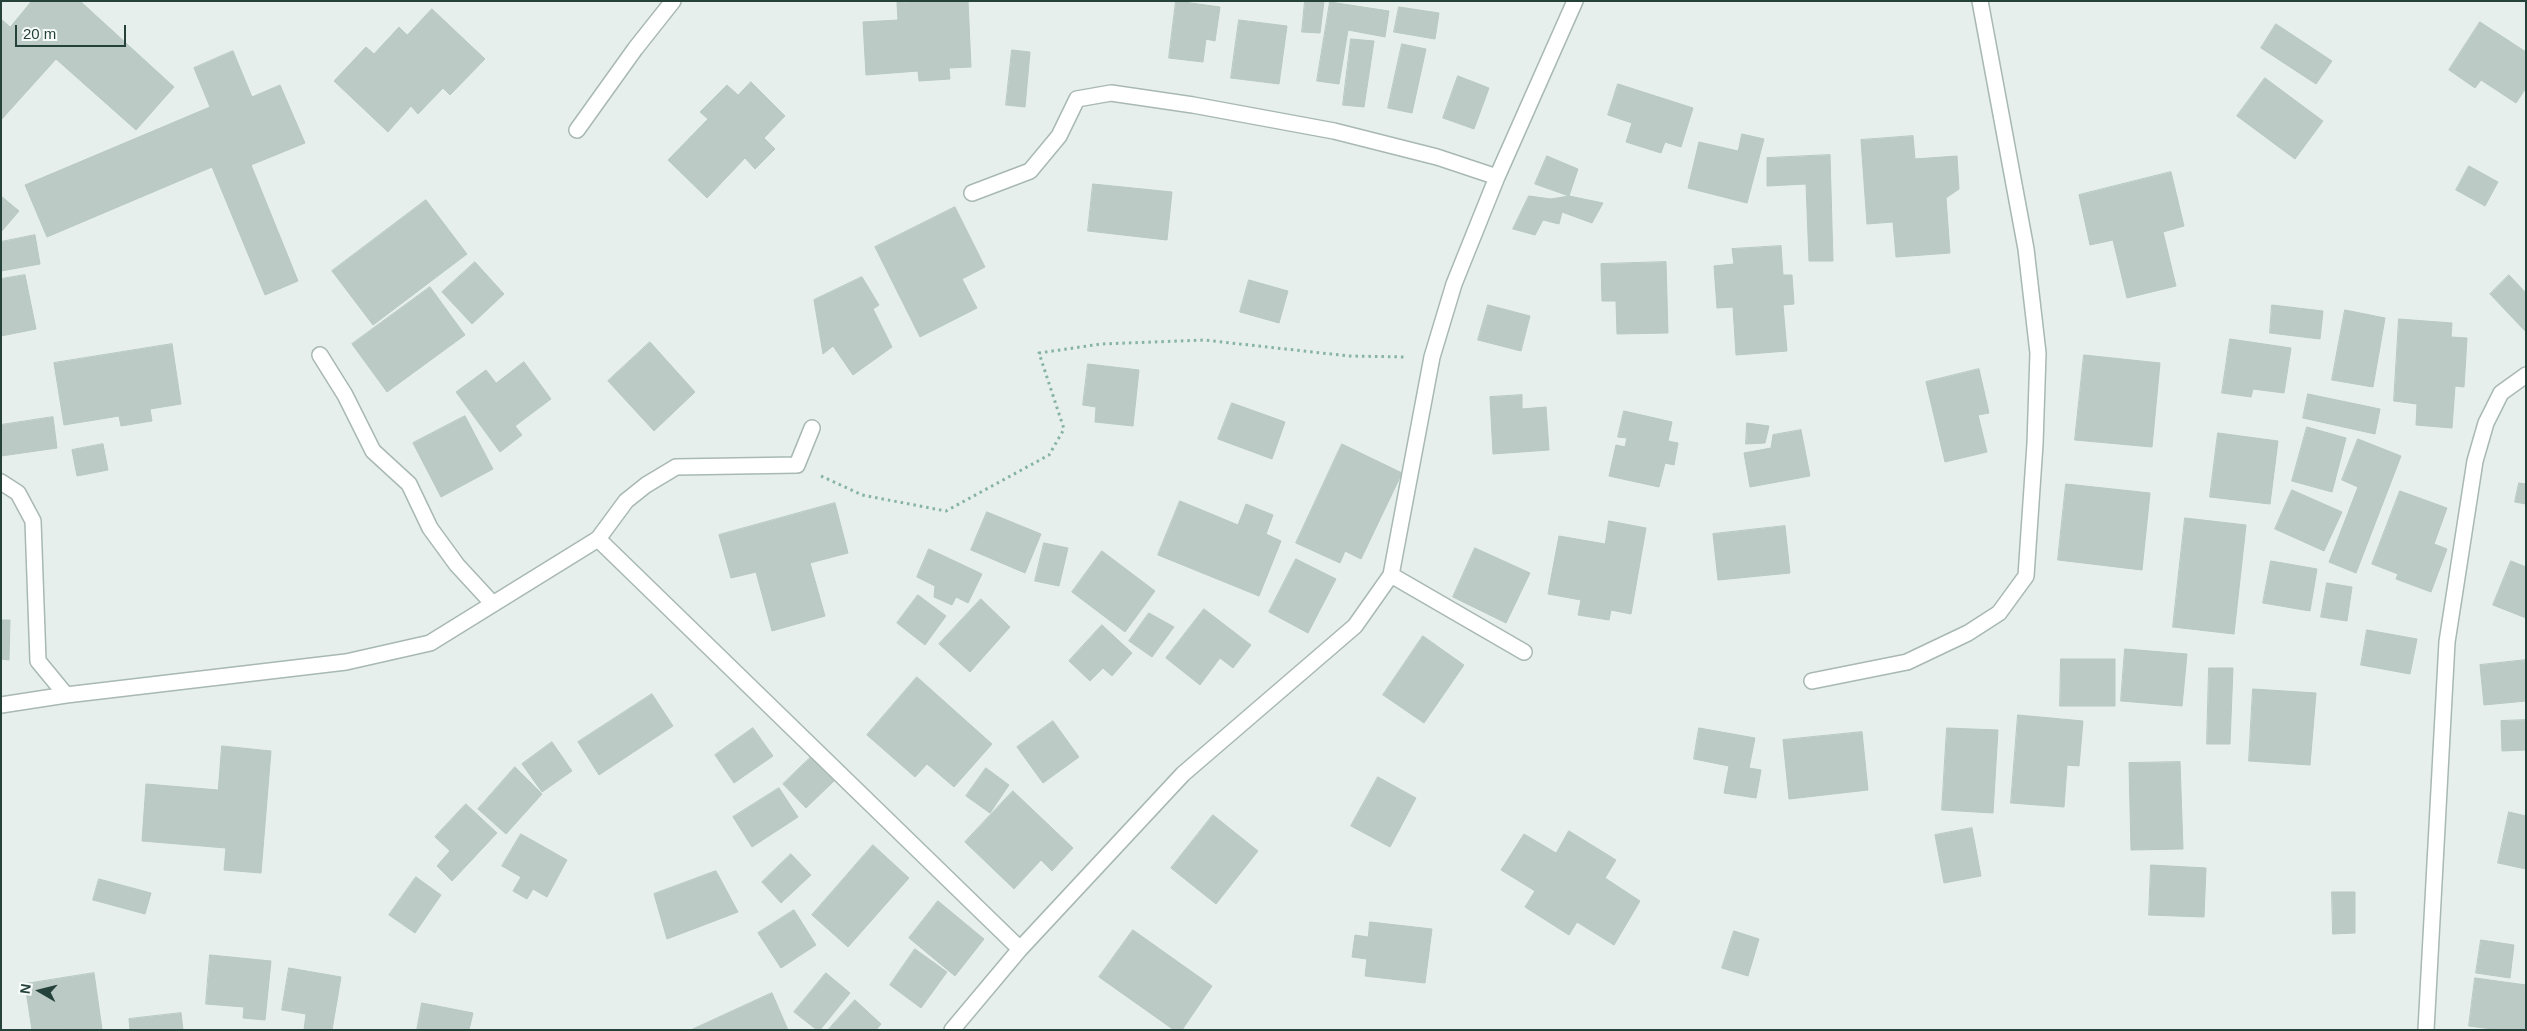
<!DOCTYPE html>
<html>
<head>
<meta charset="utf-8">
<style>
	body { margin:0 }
	#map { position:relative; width:2527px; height:1031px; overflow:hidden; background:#e6efeb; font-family:Arial,sans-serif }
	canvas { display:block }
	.frame { position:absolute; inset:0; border:2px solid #24423a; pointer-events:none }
	.north { position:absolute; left:15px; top:966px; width:50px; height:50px; -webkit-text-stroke:4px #f7fbf9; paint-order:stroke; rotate:278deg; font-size:14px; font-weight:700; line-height:20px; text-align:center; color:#24423a }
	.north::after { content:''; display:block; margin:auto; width:18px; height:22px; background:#24423a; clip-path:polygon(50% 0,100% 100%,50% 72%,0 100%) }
	.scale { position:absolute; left:15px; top:25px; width:111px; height:22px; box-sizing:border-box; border:2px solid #24423a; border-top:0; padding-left:6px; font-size:15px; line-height:18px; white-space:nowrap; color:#24423a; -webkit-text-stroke:4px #f7fbf9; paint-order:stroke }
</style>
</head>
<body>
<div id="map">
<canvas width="2527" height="1031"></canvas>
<div class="frame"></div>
<div class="north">N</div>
<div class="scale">20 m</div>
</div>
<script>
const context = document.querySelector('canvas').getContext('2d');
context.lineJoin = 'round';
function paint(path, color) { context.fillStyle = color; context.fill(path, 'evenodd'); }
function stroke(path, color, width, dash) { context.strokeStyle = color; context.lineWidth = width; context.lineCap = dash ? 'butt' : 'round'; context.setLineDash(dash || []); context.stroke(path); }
const building = new Path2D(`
	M32,1H80L174,87L136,130L56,59L1,120V19L10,27Z
	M924,1H968L971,67L949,68L950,79L919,81L918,71L866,75L863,22L898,20L897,3Z
	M1176,1L1220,7L1215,41L1206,39L1203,62L1169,58Z
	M1305,1H1324L1320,33L1302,32Z
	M1330,2L1389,11L1385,37L1348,30L1339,84L1317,81Z
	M1399,7L1439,13L1435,39L1394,32Z
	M432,9L485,59L450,95L443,88L418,114L411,106L388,132L334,81L366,47L374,54L399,27L407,35Z
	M1239,20L1287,26L1279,84L1231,78Z
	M2480,22L2526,52V88L2516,103L2481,80L2475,88L2449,70Z
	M2276,24L2332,61L2316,84L2261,48Z
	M1351,39L1374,41L1364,107L1343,105Z
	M1402,44L1426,49L1412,113L1388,108Z
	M1012,50L1030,52L1025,107L1006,105Z
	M233,51L252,97L280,85L305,143L251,165L298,281L265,295L212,167L47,237L25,185L210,107L194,68Z
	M1458,76L1489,88L1474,129L1443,118Z
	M2265,78L2323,121L2295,159L2237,116Z
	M751,82L785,116L764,138L775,149L755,169L745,158L707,198L668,160L708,119L700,112L727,85L738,95Z
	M1618,84L1693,108L1681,147L1665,142L1661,153L1626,142L1632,123L1608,115Z
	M1742,134L1764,139L1747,203L1688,188L1699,142L1738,151Z
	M1913,136L1915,159L1957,156L1959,189L1946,198L1950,253L1896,257L1893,222L1867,224L1861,140Z
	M1830,155L1833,261H1809L1806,184L1767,186V158Z
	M1547,156L1578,169L1569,196L1535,184Z
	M2469,166L2498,182L2485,206L2456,190Z
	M2171,172L2184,226L2163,232L2176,286L2127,298L2113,240L2090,245L2079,195Z
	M1093,184L1172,192L1167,240L1088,231Z
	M1,196L19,211L1,232Z
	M1529,196L1551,199L1569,196L1603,203L1592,223L1562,212L1559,224L1543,220L1535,235L1513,229Z
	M426,200L467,254L373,325L332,271Z
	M955,207L985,267L962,279L977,308L920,337L875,247Z
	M35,235L40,264L1,271V242Z
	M1781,246L1783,275H1792L1794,304L1783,305L1787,351L1736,355L1733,307L1717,308L1714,266L1734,264L1732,249Z
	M475,262L504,294L472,324L442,292Z
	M1666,262L1668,333L1617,334L1616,301H1602L1601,264Z
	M25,275L36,329L1,336V279Z
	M2509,275L2526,293V332L2490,294Z
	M862,277L879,305L873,309L892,347L853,375L833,346L823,354L814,300Z
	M1249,280L1288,291L1279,323L1240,312Z
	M430,287L465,335L387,392L352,344Z
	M1488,305L1530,316L1521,351L1478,340Z
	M2272,305L2323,311L2320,339L2270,333Z
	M2345,310L2385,318L2373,387L2332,380Z
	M2399,319L2452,323L2451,337L2467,338L2464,387L2455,386L2452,428L2416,425L2417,404L2394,401Z
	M2230,339L2291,348L2284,393L2253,389L2251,397L2222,393Z
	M650,342L695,392L654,431L608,381Z
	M172,344L181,404L150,409L152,421L121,426L119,416L64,425L54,363Z
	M2084,355L2160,363L2152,447L2075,440Z
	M524,362L551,399L515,426L522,435L500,452L456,392L486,370L496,383Z
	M1088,364L1139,370L1133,426L1095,422L1096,407L1083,405Z
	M1979,369L1989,413L1978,415L1987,452L1945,462L1926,382Z
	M2308,394L2380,409L2375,434L2303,418Z
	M1522,395V409L1546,407L1549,450L1493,454L1490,397Z
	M1232,403L1285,422L1272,459L1218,439Z
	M1624,411L1672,422L1668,441L1678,443L1674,465L1665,463L1659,487L1609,476L1616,445L1625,447L1627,438L1618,437Z
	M465,416L493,469L441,497L413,443Z
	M53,417L57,448L1,456V425Z
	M1747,423L1769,426L1765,443L1746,444Z
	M2307,427L2346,438L2332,492L2292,481Z
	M1801,430L1810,476L1750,487L1744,453L1771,448L1773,435Z
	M2218,433L2278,441L2270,504L2210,497Z
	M2358,439L2401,456L2356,573L2329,562L2358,487L2342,480Z
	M103,444L108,470L77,476L72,450Z
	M1342,444L1402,473L1361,559L1345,551L1340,563L1296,543Z
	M2519,483L2526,484V504L2515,502Z
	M2066,484L2150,493L2142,570L2058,560Z
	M2292,490L2342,512L2324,551L2275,529Z
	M2400,491L2447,508L2434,544L2447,549L2431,592L2396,579L2398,574L2372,564Z
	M1180,501L1238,525L1246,504L1273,515L1266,534L1281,541L1259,596L1158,555Z
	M835,503L848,553L810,563L825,616L772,631L756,572L731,578L719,535Z
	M987,512L1041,534L1025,573L971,550Z
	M2185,518L2246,525L2234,634L2173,627Z
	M1609,521L1646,528L1631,614L1611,610L1609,620L1578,615L1581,600L1548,594L1559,536L1605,544Z
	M1785,526L1790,573L1718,580L1713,534Z
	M1044,543L1068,548L1059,586L1035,581Z
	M1475,548L1530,573L1506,623L1453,597Z
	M929,549L982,574L968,603L956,597L952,605L934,597L935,586L917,577Z
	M1102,551L1155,591L1125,632L1072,592Z
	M1296,559L1336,579L1308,633L1269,612Z
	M2271,561L2317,569L2310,611L2263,603Z
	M2511,561L2526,567V618L2493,605Z
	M2327,583L2352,587L2347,621L2321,617Z
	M918,595L946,616L925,645L897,623Z
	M981,599L1010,627L970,672L939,644Z
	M1204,609L1251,645L1233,668L1220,658L1200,685L1166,658Z
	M1149,613L1174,627L1152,657L1129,641Z
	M1,620H10L9,660L1,659Z
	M1102,625L1132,653L1112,676L1103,668L1090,681L1069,661Z
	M2367,630L2417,639L2410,674L2361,665Z
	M1423,636L1464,665L1424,723L1383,695Z
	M2125,649L2187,654L2182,706L2121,701Z
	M2061,659H2115V706H2060Z
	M2526,660V701L2484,705L2480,665Z
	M2209,668H2233L2230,744H2207Z
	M917,677L992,744L954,787L927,764L915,777L867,735Z
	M2253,689L2316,693L2310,765L2249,761Z
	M652,694L673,726L599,775L578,742Z
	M2018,715L2083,721L2079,766L2067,765L2064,807L2011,803Z
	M2526,720V750L2502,751L2501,721Z
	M1053,721L1079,757L1043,783L1017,747Z
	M753,728L773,756L734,783L715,755Z
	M1699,728L1755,738L1749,768L1761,770L1756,798L1724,793L1729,766L1694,759Z
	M1947,728L1998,730L1993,813L1942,810Z
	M1862,732L1868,790L1789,799L1783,740Z
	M552,742L572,771L542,792L522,764Z
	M222,746L271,751L261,873L224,870L226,848L142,841L146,784L218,790Z
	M811,757L834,781L806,808L783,784Z
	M2180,762L2183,849L2131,850L2129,763Z
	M515,767L542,794L506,834L478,809Z
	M986,768L1009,785L990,813L966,796Z
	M1378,777L1416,798L1390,847L1351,826Z
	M779,788L798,817L752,847L733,817Z
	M1013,791L1073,848L1052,871L1041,860L1014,889L965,842Z
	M466,804L497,833L452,881L437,866L450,851L435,837Z
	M2509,812L2526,816V869L2498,863Z
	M1213,815L1258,851L1216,904L1171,868Z
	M1972,828L1981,876L1944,883L1935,835Z
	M1569,831L1616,860L1605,878L1640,901L1614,945L1577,922L1569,935L1525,907L1535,891L1501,870L1524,834L1556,853Z
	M521,834L567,860L547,897L533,889L527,899L513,891L521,877L502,866Z
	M873,845L909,878L848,947L812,915Z
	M791,854L811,875L781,903L762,882Z
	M2151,865L2206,868L2204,917L2149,915Z
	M716,871L738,912L667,939L654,894Z
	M416,877L441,895L415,933L389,915Z
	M99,879L151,893L145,914L93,900Z
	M2332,892H2355V933L2333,934Z
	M938,901L984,939L955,976L909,938Z
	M794,910L816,945L781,968L758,933Z
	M1370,922L1432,929L1425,983L1365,976L1367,959L1352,957L1355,935L1368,937Z
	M1133,930L1212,986L1182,1030H1174L1099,977Z
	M1734,931L1759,939L1748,976L1722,968Z
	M2481,940L2514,945L2510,978L2476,973Z
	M915,949L947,972L921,1008L890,985Z
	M210,955L271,961L265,1020L243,1018L244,1007L206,1004Z
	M289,968L341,977L332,1030H304L306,1014L282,1010Z
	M94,973L102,1029L32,1030L25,984Z
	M826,973L850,993L820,1030H817L794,1012Z
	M2475,978L2526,985V1030H2500L2469,1026Z
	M772,993L788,1030H691Z
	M855,1000L881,1024L876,1030H828Z
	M422,1003L473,1013L469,1030H417Z
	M181,1013L183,1030H130L129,1019Z`);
paint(building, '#bbcac4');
stroke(building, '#b8c9c2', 1);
const street = new Path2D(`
	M577,130L635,49L673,1
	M972,193L1030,171L1059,136L1077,99L1111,93L1193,105L1334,131L1437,157L1497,177
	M320,355L345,395L373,451L409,484L430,528L457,565L493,604
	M1,482L18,493L33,521L38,661L66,695
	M598,539L626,501L646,485L676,467L797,465L812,428
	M1391,575L1524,652
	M1812,681L1907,662L1968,633L1999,613L2026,576L2035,444L2038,353L2026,249L1980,1
	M1,705L66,695L346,662L430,643L598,539L1020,949
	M952,1030L1020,949L1183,774L1355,626L1391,575L1432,357L1454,284L1497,177L1575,1
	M2426,1030L2447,642L2475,461L2486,423L2501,393L2526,375`);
stroke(street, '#a8b8b2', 18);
stroke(new Path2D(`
	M821,476L862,495L946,511L1049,455L1064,429L1039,353L1101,344L1204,340L1349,356L1406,357`), '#86b3a5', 3, [2.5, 4]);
stroke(street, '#fff', 15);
</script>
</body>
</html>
